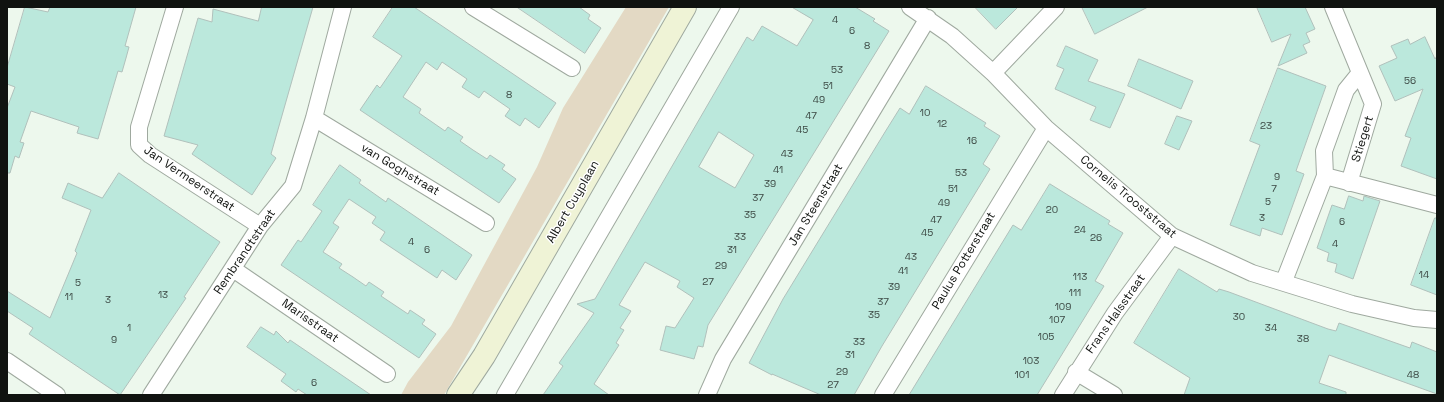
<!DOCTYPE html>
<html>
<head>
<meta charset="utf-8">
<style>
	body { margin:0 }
	#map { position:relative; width:1444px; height:402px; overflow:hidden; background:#edf8ed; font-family:"Space Grotesk",sans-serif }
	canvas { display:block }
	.frame { position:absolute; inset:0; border:8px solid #101310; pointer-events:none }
</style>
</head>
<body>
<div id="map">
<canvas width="1444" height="402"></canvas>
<div class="frame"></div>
</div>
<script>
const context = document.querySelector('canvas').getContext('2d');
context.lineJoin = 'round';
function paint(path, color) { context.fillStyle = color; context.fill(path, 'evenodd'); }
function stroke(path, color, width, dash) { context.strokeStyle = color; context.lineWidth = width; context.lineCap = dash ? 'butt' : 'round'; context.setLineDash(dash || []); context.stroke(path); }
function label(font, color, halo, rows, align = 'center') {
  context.font = font + ' "Space Grotesk",sans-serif'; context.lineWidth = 3; context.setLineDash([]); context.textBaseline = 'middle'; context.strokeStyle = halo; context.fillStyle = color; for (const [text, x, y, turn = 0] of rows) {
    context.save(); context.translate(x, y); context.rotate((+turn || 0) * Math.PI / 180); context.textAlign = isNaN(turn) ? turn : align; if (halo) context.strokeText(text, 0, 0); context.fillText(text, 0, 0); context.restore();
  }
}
paint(new Path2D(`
	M626,7H669L444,395H401L408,382L451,326L537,167L563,108Z`), '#e3d9c4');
const building = new Path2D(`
	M25,7L48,12L50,7H136L125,46L129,47L126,58L122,72L118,71L98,139L77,133L79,127L31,111L20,142L24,143L19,158L15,156L10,173H7V108L15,87L7,84V68Z
	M262,7H313L271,154L276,158L252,195L192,154L198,145L164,136L198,18L212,22L213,9L258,21Z
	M393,7H414L556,103L539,128L525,118L520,126L505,116L510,109L484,91L479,98L462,87L467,79L442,62L437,70L426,62L403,97L421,109L419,113L445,131L448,127L463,137L460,141L473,150L487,159L490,155L505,165L502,169L516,179L499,203L360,110L377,85L380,88L402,56L373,37Z
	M517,7H579L590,15L588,19L601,28L585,53Z
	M792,7H855L875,19L873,21L889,31L708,325L703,347L698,346L694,359L660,350L666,326L675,328L694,298L677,287L680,281L645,262L619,305L631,311L620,328L624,330L616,343L619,345L594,384L609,395H543L563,366L559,363L594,313L577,304L595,299L747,37L753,41L762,26L797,46L813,20ZM719,132L754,155L735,188L699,167Z
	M975,7H1018L996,29Z
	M1082,7H1148L1095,34Z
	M1257,7H1305L1315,29L1306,33L1310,42L1303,45L1307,53L1278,66L1291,34L1272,42Z
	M1425,37L1435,59L1437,56V179L1401,166L1411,138L1405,136L1423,89L1395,101L1379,66L1397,58L1391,46L1408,39L1410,44Z
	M1066,46L1098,60L1088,81L1125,94L1110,128L1090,120L1096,107L1055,89L1064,69L1057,66Z
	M1139,59L1193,81L1181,109L1128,86Z
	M1278,68L1326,86L1296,171L1304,174L1282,235L1262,228L1260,236L1230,225L1260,145L1250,141Z
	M926,86L986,123L984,126L1000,136L983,164L990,169L882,346L854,395H821L772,374V375L749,363L783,299L885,132L900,108L909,114Z
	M1177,116L1192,121L1179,150L1165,144Z
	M340,165L361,180L359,183L386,202L388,198L472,255L456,280L442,270L437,278L380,240L385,232L372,223L376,217L349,199L333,223L339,227L323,252L342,264L339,268L353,277L366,286L369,282L384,292L381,296L408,314L410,310L425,320L422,324L436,334L419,358L281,265L298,240L301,242L322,211L313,205Z
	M119,173L220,242L184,297L186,298L120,395L29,334L33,328L7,311V291L50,318L77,253L75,251L91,210L62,198L68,183L102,198Z
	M1050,184L1110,221L1108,224L1123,233L1095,281L1104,286L1037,395H909L1013,225L1021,230Z
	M1349,196L1363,201L1364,196L1380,201L1353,279L1335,272L1337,264L1327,261L1329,253L1317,248L1332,205L1344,209Z
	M1435,218H1437V295L1411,285Z
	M1179,269L1217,292L1219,289L1229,292L1328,329L1336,331L1339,323L1410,348L1412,342L1437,352V394L1329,355L1319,383L1346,392V395H1184L1190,378L1134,343Z
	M261,327L274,335L276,331L288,343L290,340L371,395H307L298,389L296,392L281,381L286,374L247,347Z`);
paint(building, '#bbe8dc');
stroke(building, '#b0c0bb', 1);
const street = new Path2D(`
	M175,7L139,127V145L150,155L260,226
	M473,7L572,68
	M910,7L952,36L993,73L1046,128L1172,236L1252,273L1352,304L1414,318L1437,320
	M1333,7L1373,104L1349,183
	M993,73L1056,7
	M314,118L486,223
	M1325,176L1437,205
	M233,269L387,374
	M1284,281L1325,176L1324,151L1346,90L1359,74
	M7,361L57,395
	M1076,372L1114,395
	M151,395L260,226L293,186L314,118L343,7
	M505,395L731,7
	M707,395L723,359L928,18
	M883,395L1046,128
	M1063,395L1115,313L1172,236`);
const secondary = new Path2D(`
	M458,395L484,356L685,7`);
stroke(street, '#9fa99f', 18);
stroke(secondary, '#9fa99f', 24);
stroke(street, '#fff', 16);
stroke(secondary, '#eff3d6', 22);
label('10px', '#3b4843', null, [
	["4",835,20],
	["6",852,31],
	["8",867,46],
	["53",837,70],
	["56",1410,81],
	["51",828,86],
	["8",509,95],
	["49",819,100],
	["10",925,113],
	["47",811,116],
	["12",942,124],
	["23",1266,126],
	["45",802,130],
	["16",972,141],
	["43",787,154],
	["41",778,170],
	["53",961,173],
	["9",1277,177],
	["39",770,184],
	["51",953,189],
	["7",1274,189],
	["37",758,198],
	["5",1268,202],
	["49",944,203],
	["20",1052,210],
	["35",750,215],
	["3",1262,218],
	["47",936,220],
	["6",1342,222],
	["24",1080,230],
	["45",927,233],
	["33",740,237],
	["26",1096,238],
	["4",411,242],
	["4",1335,244],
	["6",427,250],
	["31",732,250],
	["43",911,257],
	["29",721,266],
	["41",903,271],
	["14",1424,275],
	["113",1080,277],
	["27",708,282],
	["5",78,283],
	["39",894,287],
	["111",1075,293],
	["13",163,295],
	["11",69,297],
	["3",108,300],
	["37",883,302],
	["109",1063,307],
	["35",874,315],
	["30",1239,317],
	["107",1057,320],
	["1",129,328],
	["34",1271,328],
	["105",1046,337],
	["38",1303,339],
	["9",114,340],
	["33",859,342],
	["31",850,355],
	["103",1031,361],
	["29",842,372],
	["101",1022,375],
	["48",1413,375],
	["6",314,383],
	["27",833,385]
]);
label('12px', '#101310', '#fff', [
	["Stiegert",1363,139,-73],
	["van Goghstraat",400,170,31],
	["Jan Vermeerstraat",189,179,34],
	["Cornelis Trooststraat",1128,197,40],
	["Albert Cuyplaan",573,202,-60],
	["Jan Steenstraat",816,205,-59],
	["Rembrandtstraat",245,252,-56],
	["Paulus Potterstraat",964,261,-59],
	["Frans Halsstraat",1116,314,-55],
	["Marisstraat",310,321,35]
]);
</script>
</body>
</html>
